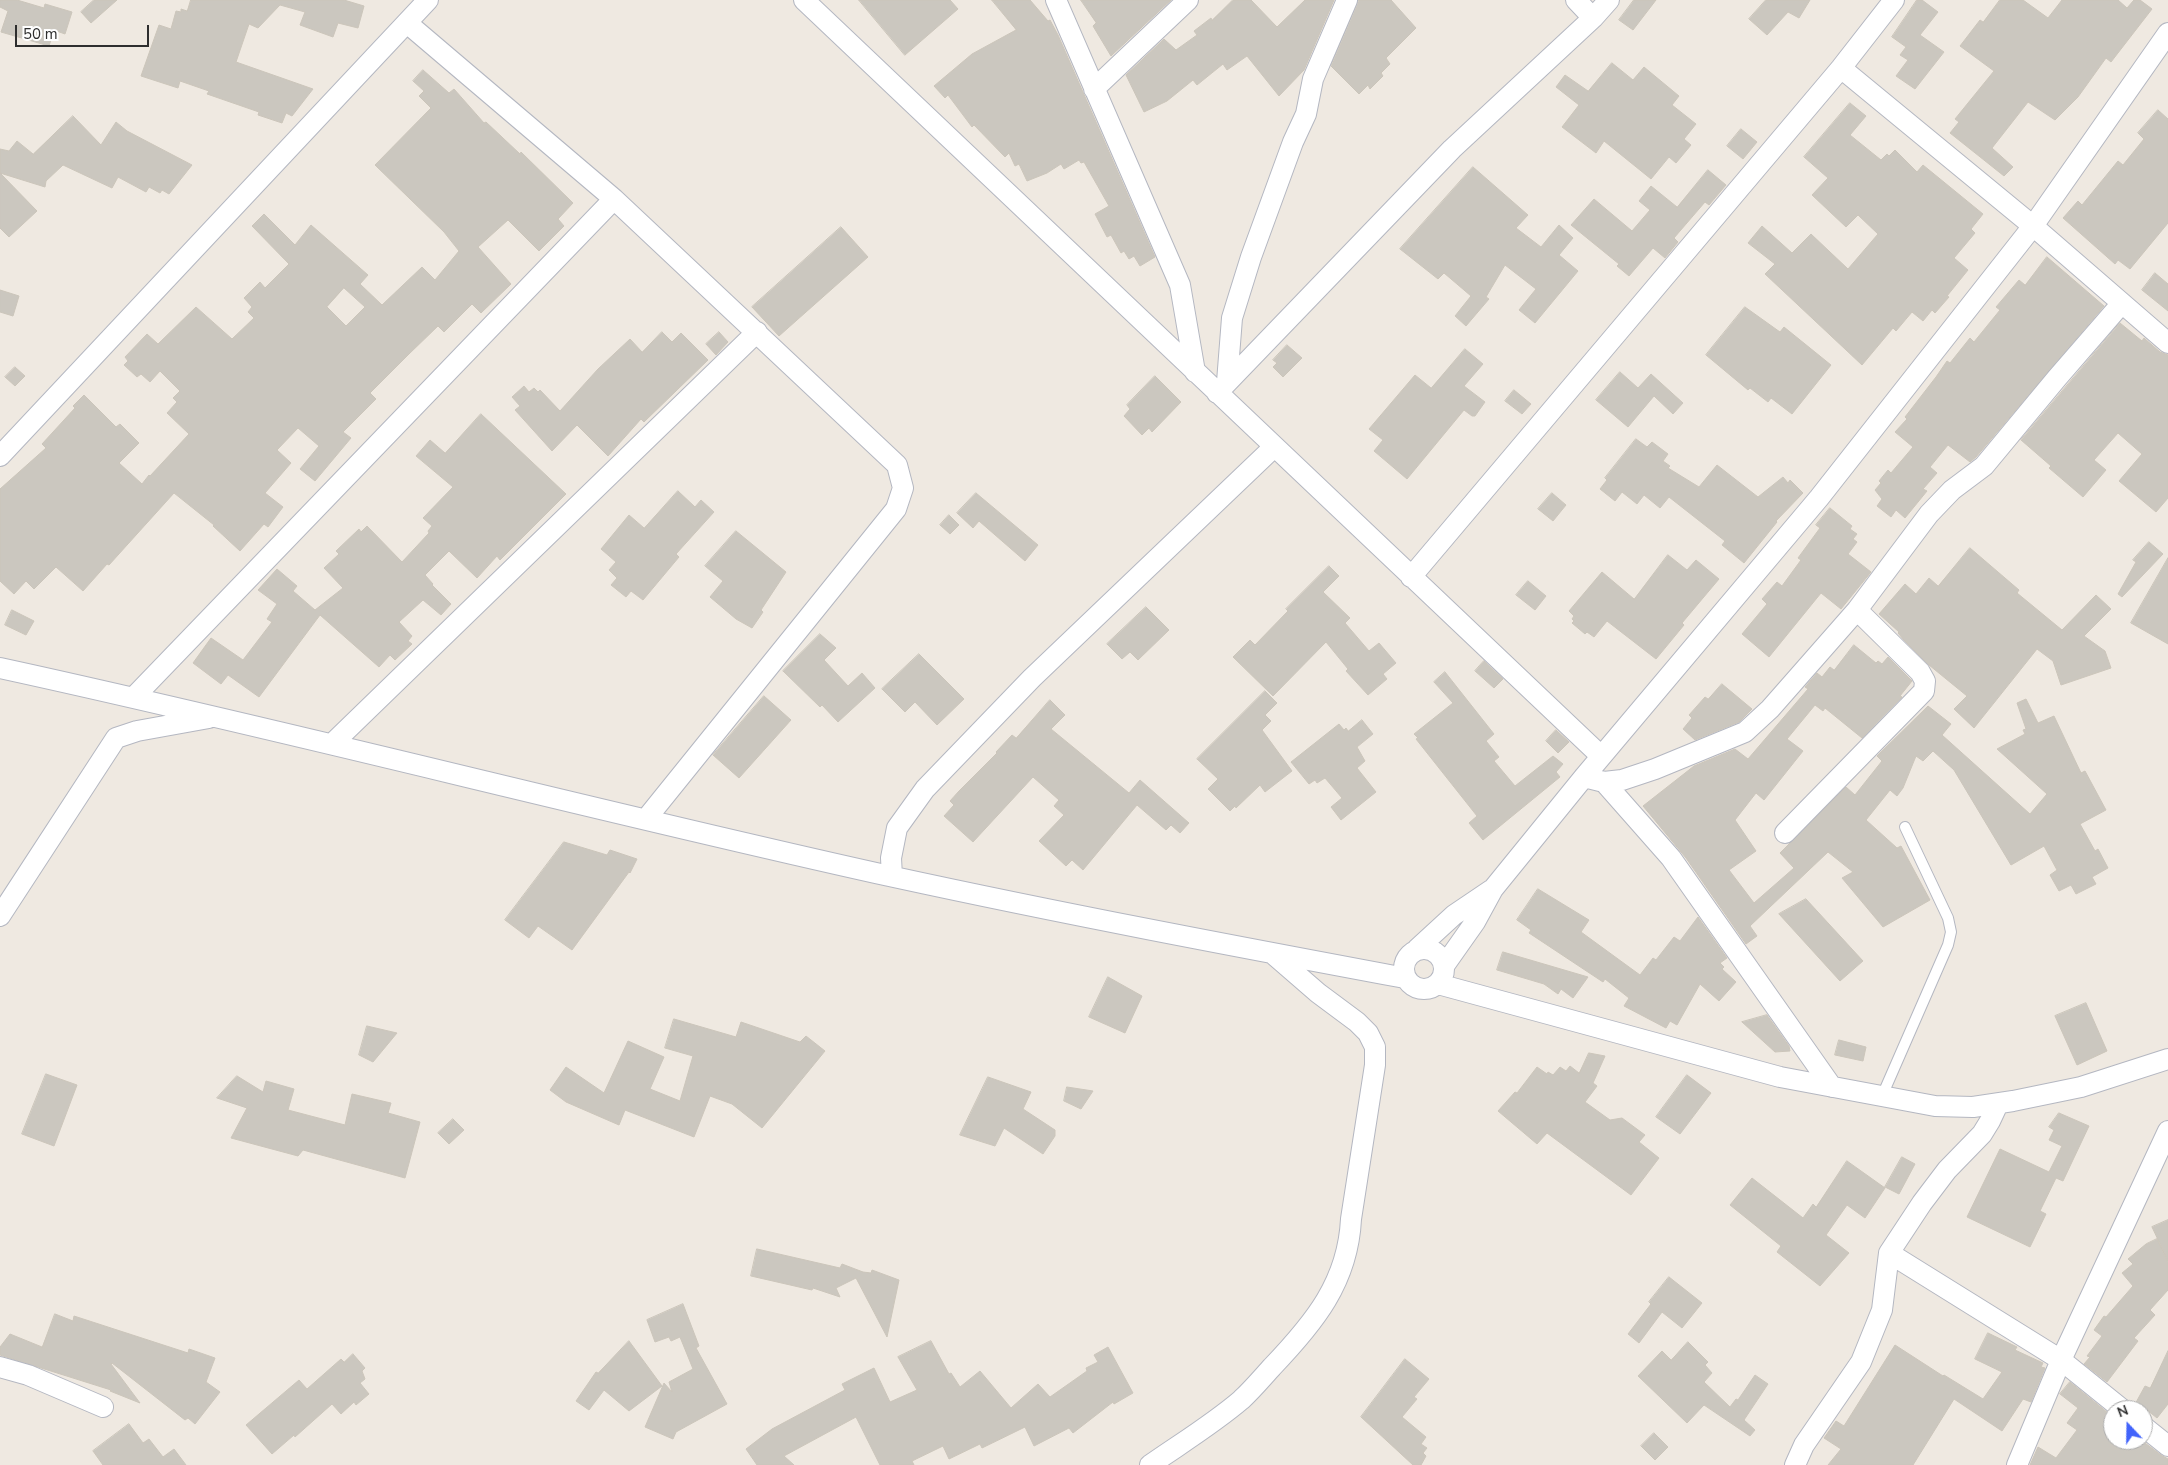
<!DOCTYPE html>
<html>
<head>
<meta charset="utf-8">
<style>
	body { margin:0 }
	#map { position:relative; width:2168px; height:1465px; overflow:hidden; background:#efe9e1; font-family:"Nunito Sans",sans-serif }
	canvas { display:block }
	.north { position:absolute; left:2103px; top:1400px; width:50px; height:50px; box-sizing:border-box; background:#fff; border:1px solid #ababab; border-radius:50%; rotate:339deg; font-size:14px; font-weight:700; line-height:20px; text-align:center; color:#2e2e2e }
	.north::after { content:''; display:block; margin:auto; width:18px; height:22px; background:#4264fb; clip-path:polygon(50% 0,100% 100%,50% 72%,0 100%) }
	.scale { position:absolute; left:15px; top:25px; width:134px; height:22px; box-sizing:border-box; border:2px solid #2e2e2e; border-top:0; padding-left:6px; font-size:15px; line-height:18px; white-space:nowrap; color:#2e2e2e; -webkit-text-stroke:4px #fff; paint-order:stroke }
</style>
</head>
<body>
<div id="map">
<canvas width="2168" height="1465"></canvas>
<div class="north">N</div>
<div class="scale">50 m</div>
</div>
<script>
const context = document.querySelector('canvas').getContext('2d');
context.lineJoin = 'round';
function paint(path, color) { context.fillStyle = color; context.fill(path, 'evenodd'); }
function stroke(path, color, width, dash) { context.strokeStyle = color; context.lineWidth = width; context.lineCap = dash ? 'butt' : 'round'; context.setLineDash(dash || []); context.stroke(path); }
const building = new Path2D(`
	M0,0H17L44,8L45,4L72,12L65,34L54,30L49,46L1,32L8,11L0,7Z
	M94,0H117L91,23L81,12Z
	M191,0H344L364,6L358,28L338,23L333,37L300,25L305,12L280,5L258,28L249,24L236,62L313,89L292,116L286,113L282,123L258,115L259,112L207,94L209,91L180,81L178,88L141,76L159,25L171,29L176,11L181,12V9L187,11Z
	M859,0H950L958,9L905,55Z
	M992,0H1030L1048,21L1050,20L1058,35L1155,257L1140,266L1134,256L1129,259L1124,251L1121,253L1111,235L1107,237L1095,214L1109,206L1084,162L1081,163L1079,160L1064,169L1061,164L1047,173L1027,181L1019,164L1015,166L1009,153L1005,157L974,125L972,127L948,95L945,98L934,86L972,54L1016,30Z
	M1081,0H1171L1111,56L1093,26L1096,23Z
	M1233,0H1251L1277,27L1305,0H1334L1304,70L1279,96L1247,56L1227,70L1223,64L1197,85L1193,80L1167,101L1144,112L1126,75L1164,39L1176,50L1197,35L1194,31L1211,18L1212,20Z
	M1359,0H1391L1416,28L1386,58L1390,64L1381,73L1383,76L1370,89L1368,85L1359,94L1331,66Z
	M1634,0H1656L1633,30L1619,20Z
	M1766,0H1810L1799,18L1788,12L1767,35L1749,19Z
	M1917,0H1922L1938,12L1920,35L1944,52L1915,89L1896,76L1908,60L1900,55L1906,47L1892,37Z
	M2000,0H2023L2048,18L2062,0H2118L2127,8L2134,0H2140L2152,9L2111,62L2106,58L2078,97L2055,120L2028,102L1992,148L2013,167L2004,176L1950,133L1959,122L1955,119L1994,71L1960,46L1980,20L1983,22Z
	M1612,63L1633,80L1644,67L1679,96L1672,105L1696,124L1684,139L1691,145L1676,163L1669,157L1651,179L1604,141L1596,153L1562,127L1579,105L1556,87L1565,75L1588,91Z
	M423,70L449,93L454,89L484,123L486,122L520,154L521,152L573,203L558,219L564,226L539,251L508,220L478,247L511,284L481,313L472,304L444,332L438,326L409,354L370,393L376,399L343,432L351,438L315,481L300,469L319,446L298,428L277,450L291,463L265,493L283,507L268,527L264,524L240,551L213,526L214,525L174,493L109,565L107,564L83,591L56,567L34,589L26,581L14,594L0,581V489L46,448L42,444L75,408L73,406L84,395L116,427L120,424L139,443L119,463L142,484L149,475L150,476L189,434L167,413L177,402L173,398L180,391L160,371L150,382L141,374L137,377L124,365L128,361L125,357L147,334L158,344L196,307L232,339L254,318L248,312L252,307L244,298L260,282L265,288L289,264L252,226L264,214L295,245L311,225L368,275L360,284L382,305L422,267L435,280L459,251L444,232L375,165L431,108L419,96L424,91L413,81ZM344,288L365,307L346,326L327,307Z
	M1850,103L1866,116L1850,135L1881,160L1887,154L1889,156L1895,150L1917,172L1923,165L1983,214L1971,229L1975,233L1954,258L1968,270L1947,296L1949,297L1935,313L1932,310L1923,321L1912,312L1896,331L1893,328L1862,365L1765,274L1775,264L1748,243L1762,226L1792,253L1811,234L1848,269L1878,234L1858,215L1846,227L1812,195L1828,178L1804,157Z
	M2158,110L2168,119V223L2130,269L2118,260L2115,264L2063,218L2078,201L2082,205L2118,161L2123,165L2144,139L2138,133Z
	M73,116L101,145L116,122L127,131L192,165L169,194L162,190L160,193L149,187L146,192L118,177L112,188L63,165L46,181L45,187L0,173V149L9,151L17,141L33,154Z
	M1741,129L1757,142L1743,159L1727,146Z
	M1473,167L1528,215L1516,228L1541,247L1559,225L1573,238L1559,255L1578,271L1535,323L1519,310L1536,289L1505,265L1486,297L1489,299L1466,326L1455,316L1471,296L1444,273L1438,279L1400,249Z
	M1708,170L1726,185L1709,205L1705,202L1674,238L1678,242L1665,258L1653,248L1629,276L1617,266L1619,264L1571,225L1594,199L1632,231L1650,210L1639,201L1651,186L1677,207Z
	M0,173L37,211L9,237L0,228Z
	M841,227L868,257L779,336L752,307Z
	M2047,257L2104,306L1976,457L1970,462L1948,445L1930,467L1937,473L1923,489L1927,491L1905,518L1896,510L1891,517L1877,506L1882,499L1875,490L1881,483L1879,481L1888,470L1891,473L1913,447L1895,432L1907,419L1905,417L1936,377L1947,361L1950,363L1970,338L1974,342L2000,310L1996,307L2019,280L2025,285Z
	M2155,273L2168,284V311L2142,290Z
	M0,290L19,296L13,316L0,312Z
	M1745,307L1780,332L1784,327L1831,365L1792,414L1771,398L1768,402L1750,388L1748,390L1706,355Z
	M2120,323L2142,341L2144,338L2160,352L2168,355V498L2156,512L2119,481L2142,454L2118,433L2094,460L2106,470L2083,497L2049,468L2051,466L2021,440Z
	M662,332L672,342L681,333L708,360L644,422L641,419L608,456L577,425L552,451L515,410L520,406L512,397L524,386L529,392L534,388L538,392L540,390L560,411L598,369L630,339L642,352Z
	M719,332L728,342L716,355L706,344Z
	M1287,345L1302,358L1283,377L1273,367L1277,363L1273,360Z
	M1465,349L1483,364L1464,386L1485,402L1475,416H1472L1464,410L1407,479L1374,451L1383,440L1369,429L1415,375L1431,388Z
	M15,367L25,376L15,386L5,377Z
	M1620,372L1638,388L1651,374L1683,403L1673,414L1654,396L1628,427L1596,400Z
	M1155,376L1181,402L1152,432L1149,428L1142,435L1124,416L1130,409L1127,405Z
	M1514,390L1531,404L1522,414L1505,401Z
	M481,414L566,494L500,560L497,556L477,578L449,551L425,575L433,584L432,585L451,604L441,615L423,600L399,622L412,636L408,641L412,644L395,660L390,655L379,667L320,615L259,697L228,675L221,684L193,663L211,638L243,660L272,622L267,619L277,604L258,590L277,569L297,586L293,591L315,610L343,588L324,568L339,554L336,551L359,529L361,532L367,526L402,562L429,533L428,531L432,526L423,518L453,487L416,456L430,440L445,453Z
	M1636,439L1647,447L1652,442L1668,454L1663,461L1670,466L1668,468L1699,487L1717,465L1758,497L1783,477L1788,483L1790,480L1803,493L1776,521L1777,522L1744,563L1722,545L1725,541L1669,497L1660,508L1644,495L1637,504L1622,492L1615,501L1600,489L1607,480L1605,478Z
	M678,491L695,507L701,500L714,512L676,554L679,557L643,600L631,591L626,597L611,585L617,578L609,570L616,562L601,549L629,515L644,528Z
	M976,493L1038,545L1025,561L979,521L973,528L957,513Z
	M1552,493L1566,505L1553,521L1538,509Z
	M1830,508L1852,526L1850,529L1857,534L1853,539L1857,542L1848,554L1871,572L1841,609L1821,593L1769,657L1742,634L1767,604L1762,599L1777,582L1782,586L1801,560L1798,558L1820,528L1816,525Z
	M949,515L959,525L950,534L940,525Z
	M736,531L786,572L761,610L763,612L752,628L736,619L710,597L723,581L705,566Z
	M2149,542L2163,554L2122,597L2118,594L2136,562L2133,560Z
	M1970,548L2019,590L2017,593L2062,630L2096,595L2111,609L2084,636L2105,651L2111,668L2061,685L2053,661L2037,649L1974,728L1954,709L1967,696L1929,665L1903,639L1898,633L1899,632L1879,614L1905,584L1916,594L1929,578L1938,586Z
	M1668,555L1687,570L1696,560L1719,579L1682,623L1684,625L1656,659L1607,621L1594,637L1587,632L1585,634L1572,623L1574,621L1572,619L1574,616L1569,611L1602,572L1634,599Z
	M2168,558V644L2131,623Z
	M1329,566L1339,576L1323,592L1350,618L1345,623L1369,651L1379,643L1396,663L1383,674L1387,679L1368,695L1346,671L1348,669L1326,642L1273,696L1233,657L1250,640L1255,645L1288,611L1286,609Z
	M1528,581L1546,596L1535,610L1516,595Z
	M1146,607L1169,630L1138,660L1130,652L1122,659L1107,644Z
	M12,610L34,621L26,635L5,625Z
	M820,634L836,648L824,660L848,686L862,673L875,688L838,722L822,705L820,707L783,671Z
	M1854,645L1876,663L1878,661L1882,664L1888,657L1912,681L1900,696L1902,697L1862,738L1825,708L1823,711L1815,705L1787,739L1803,751L1764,800L1756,793L1735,820L1756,851L1729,870L1754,903L1794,868L1780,853L1846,787L1855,795L1882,761L1877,756L1928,706L1951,724L1942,735L2030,814L2047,794L1997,749L2025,734L2023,730L2026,729L2017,703L2026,699L2038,723L2054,716L2081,773L2085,771L2106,810L2080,824L2095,851L2098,849L2108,868L2092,877L2096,884L2076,894L2071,885L2059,891L2050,875L2057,870L2044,846L2011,865L1954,770L1933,751L1923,761L1916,756L1903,788L1897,796L1890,790L1866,820L1897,848L1901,846L1930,900L1883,927L1842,878L1853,872L1828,852L1750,926L1757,936L1746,944L1686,858L1643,806L1694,766L1735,749L1748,759L1808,689L1805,687L1817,673L1822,677L1830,667L1834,670Z
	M919,654L964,699L937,725L915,702L905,712L882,689Z
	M1484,661L1503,679L1494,688L1475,671Z
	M1445,672L1494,734L1486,741L1499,757L1494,761L1515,786L1553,756L1563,764L1556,772L1560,777L1483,840L1469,823L1477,816L1416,739L1418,738L1414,734L1453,703L1434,682Z
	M1722,684L1752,709L1739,722L1695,740L1683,729L1692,718L1689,715L1705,697L1708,699Z
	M1265,691L1277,703L1265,715L1271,721L1262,730L1292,771L1265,792L1260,785L1236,808L1235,806L1230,811L1208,789L1218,779L1197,759Z
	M764,696L791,720L739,778L713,755Z
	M1050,700L1065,715L1051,729L1129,793L1140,780L1189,823L1180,833L1171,825L1166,830L1137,805L1083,870L1072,860L1066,866L1039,841L1064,815L1054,806L1059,800L1033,777L973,842L944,816L954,805L950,801L959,791L997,753L996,752L1012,735L1016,738Z
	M1362,720L1373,734L1357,747L1365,761L1357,768L1376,792L1341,820L1331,807L1342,798L1325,778L1317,783L1315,780L1309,784L1291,762L1339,724L1344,730L1346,728L1348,731Z
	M1556,730L1569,742L1558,753L1546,741Z
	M564,842L607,855L610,850L637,859L630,873L629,872L572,950L538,926L529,938L505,920Z
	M1538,889L1589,920L1581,932L1640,975L1653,958L1656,960L1674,937L1680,941L1698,917L1727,958L1720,963L1724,967L1722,969L1736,982L1719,1001L1700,984L1677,1025L1670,1021L1666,1028L1624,1006L1629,998L1605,979L1603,982L1529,933L1531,930L1517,920Z
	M1806,899L1863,961L1840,981L1779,914Z
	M1503,952L1588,977L1573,998L1561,989L1558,994L1544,984L1497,970Z
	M1108,977L1142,996L1125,1033L1089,1017Z
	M2086,1003L2107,1051L2077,1065L2055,1016Z
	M1767,1015L1789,1046L1790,1051L1775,1052L1742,1022Z
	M674,1019L736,1037L741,1022L800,1042L806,1036L825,1051L762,1128L732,1104L710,1096L694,1137L625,1110L619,1125L566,1102L550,1090L566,1067L604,1093L628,1041L664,1057L650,1089L680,1101L693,1056L665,1048Z
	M367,1026L397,1033L373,1062L359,1055Z
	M1839,1040L1866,1047L1863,1061L1835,1055Z
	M1589,1053L1605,1056L1593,1083L1597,1086L1585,1102L1610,1120L1622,1118L1645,1135L1639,1142L1659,1158L1631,1195L1547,1133L1537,1144L1498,1111L1515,1092L1517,1093L1537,1067L1547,1074L1548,1072L1553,1075L1560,1067L1566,1071L1570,1066L1579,1073Z
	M46,1074L77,1085L54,1146L22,1134Z
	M1687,1075L1711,1093L1680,1134L1656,1117Z
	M237,1076L263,1092L266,1081L294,1089L288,1110L345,1125L352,1094L391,1103L388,1113L420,1122L405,1178L303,1150L298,1156L231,1138L247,1108L217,1098Z
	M988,1077L1031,1092L1023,1109L1055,1130V1136L1043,1154L1004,1128L995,1146L960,1135Z
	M1067,1087L1093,1091L1081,1109L1064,1101Z
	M2059,1113L2089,1126L2063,1181L2056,1178L2040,1211L2046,1214L2030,1247L1967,1217L2000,1149L2049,1172L2062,1146L2049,1140L2054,1130L2049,1127Z
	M453,1119L464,1130L449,1144L438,1133Z
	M1902,1157L1915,1164L1899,1194L1885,1187Z
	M1847,1161L1885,1188L1865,1218L1847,1205L1826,1235L1849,1253L1820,1286L1777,1252L1781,1246L1730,1205L1752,1178L1803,1218L1813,1204L1816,1207Z
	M2168,1220V1261L2152,1227Z
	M2157,1239L2168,1262V1290L2150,1310L2155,1315L2134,1338L2138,1341L2107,1382L2084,1364L2090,1357L2087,1356L2102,1336L2094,1330L2104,1316L2106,1317L2133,1286L2122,1273L2133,1264L2128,1259L2146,1244Z
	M757,1249L840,1268L842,1264L863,1272L871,1273L872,1270L899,1280L887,1337L856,1278L836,1288L840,1297L813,1288L812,1290L751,1276Z
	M1669,1277L1702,1303L1682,1328L1662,1312L1639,1343L1628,1334L1651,1304L1649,1302Z
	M683,1304L699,1346L696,1348L727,1404L676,1432L673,1439L645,1427L664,1383L672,1392L669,1382L693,1369L680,1337L671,1341L669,1337L655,1342L647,1320Z
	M55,1314L73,1321L74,1316L188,1353L189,1349L215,1358L206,1382L220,1392L195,1424L188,1418L185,1420L112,1363L111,1364L140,1403L110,1391L111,1390L0,1355V1347L10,1334L42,1347Z
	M1988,1333L2017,1347L2015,1350L2043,1363L2041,1367L2045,1368L2031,1402L2023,1399L2002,1431L1954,1399L1913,1465H1828L1841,1449L1824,1438L1836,1421L1844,1426L1895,1345L1943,1376L1944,1375L1983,1399L2002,1372L1975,1359Z
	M629,1341L662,1386L629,1411L604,1390L589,1410L576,1401L596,1372L598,1373Z
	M931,1341L949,1374L951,1373L960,1387L980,1371L1011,1408L1038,1384L1050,1397L1087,1371L1086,1368L1098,1362L1094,1355L1108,1347L1133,1393L1114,1404L1113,1402L1073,1433L1069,1428L1034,1446L1025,1427L982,1448L980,1444L949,1459L943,1446L912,1461L914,1465H880L856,1417L784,1456L794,1465H757L746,1449L772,1429L845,1390L842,1384L874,1368L890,1402L917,1390L898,1357Z
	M1688,1342L1708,1362L1705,1365L1712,1373L1704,1382L1730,1407L1736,1399L1738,1400L1755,1375L1768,1384L1744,1420L1755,1430L1750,1436L1704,1405L1687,1423L1638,1376L1662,1351L1671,1360Z
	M2168,1351V1404L2157,1418L2147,1410H2135L2134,1406L2145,1386L2150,1388Z
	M353,1354L365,1368L362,1371L365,1379L360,1383L369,1394L356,1405L354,1402L341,1414L332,1404L295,1437L294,1435L272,1454L246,1425L299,1380L307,1389L341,1359L344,1362Z
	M1405,1359L1429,1379L1414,1397L1417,1399L1402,1417L1426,1437L1421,1444L1427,1448L1423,1453L1426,1456L1421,1465H1413L1361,1417Z
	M2070,1382L2113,1417V1445L2116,1440H2141L2161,1455L2168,1459V1465H2030L2038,1447L2056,1458L2077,1430L2067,1423L2078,1408L2060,1394Z
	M129,1424L143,1443L149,1439L163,1457L174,1449L186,1465H103L93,1451Z
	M1654,1433L1668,1447L1655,1460L1641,1446Z`);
paint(building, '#cbc7bf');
stroke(building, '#cbc5ba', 1);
const lane = new Path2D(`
	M1882,1096L1948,945L1951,932L1948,918L1905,827`);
const street = new Path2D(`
	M804,0L1601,756
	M1056,0L1180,285L1195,372
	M1576,0L1593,18
	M407,23L614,199L897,465L903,488L896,509L646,819
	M1841,68L2033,226L2168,343
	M1094,89L1188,0
	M1227,382L1232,318L1251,257L1293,142L1306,114L1313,79L1347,0
	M1217,393L1452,149L1593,18L1609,0
	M0,456L428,0
	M1411,577L1841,68L1894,0
	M0,668C299,733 595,811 894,877C1064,914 1234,946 1405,978
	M134,697L614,199
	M332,744L757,332
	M1584,777L1604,782L1622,780L1655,769L1745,732L1770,709L1857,610L1929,514L1952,490L1984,466L2057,378L2122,303
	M1604,782L1671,858L1832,1087
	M1785,833L1924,691L1925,681L1920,672L1857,610
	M892,876L891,858L897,828L925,789L1032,678L1274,447
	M0,916L116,738L137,731L209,718
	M1404 969a20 20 0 1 1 40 0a20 20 0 1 1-40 0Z
	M1417,949L1454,915L1491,890
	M1444,966L1475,922L1493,889L1584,777L1819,498L2033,226L2168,33
	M1438,984L1780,1077L1935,1106L1973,1107L2013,1101L2081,1087L2168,1059
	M1889,1253L2061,1360L2123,1410
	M0,1367L28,1375L103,1407
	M2143,1426L2168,1446
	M1150,1465C1180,1444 1213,1424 1241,1400C1252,1390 1262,1378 1272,1367C1314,1323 1348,1282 1351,1219L1375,1065V1047L1368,1033L1357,1022L1318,993L1273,954
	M1795,1465L1804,1445L1861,1362L1882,1310L1889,1253L1922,1203L1947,1170L1982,1134L1990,1121L1998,1104
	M2017,1465L2061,1360L2168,1131`);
stroke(lane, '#b4b7c1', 12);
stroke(street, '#b4b7c1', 22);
stroke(lane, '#fff', 10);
stroke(street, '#fff', 20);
</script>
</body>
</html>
